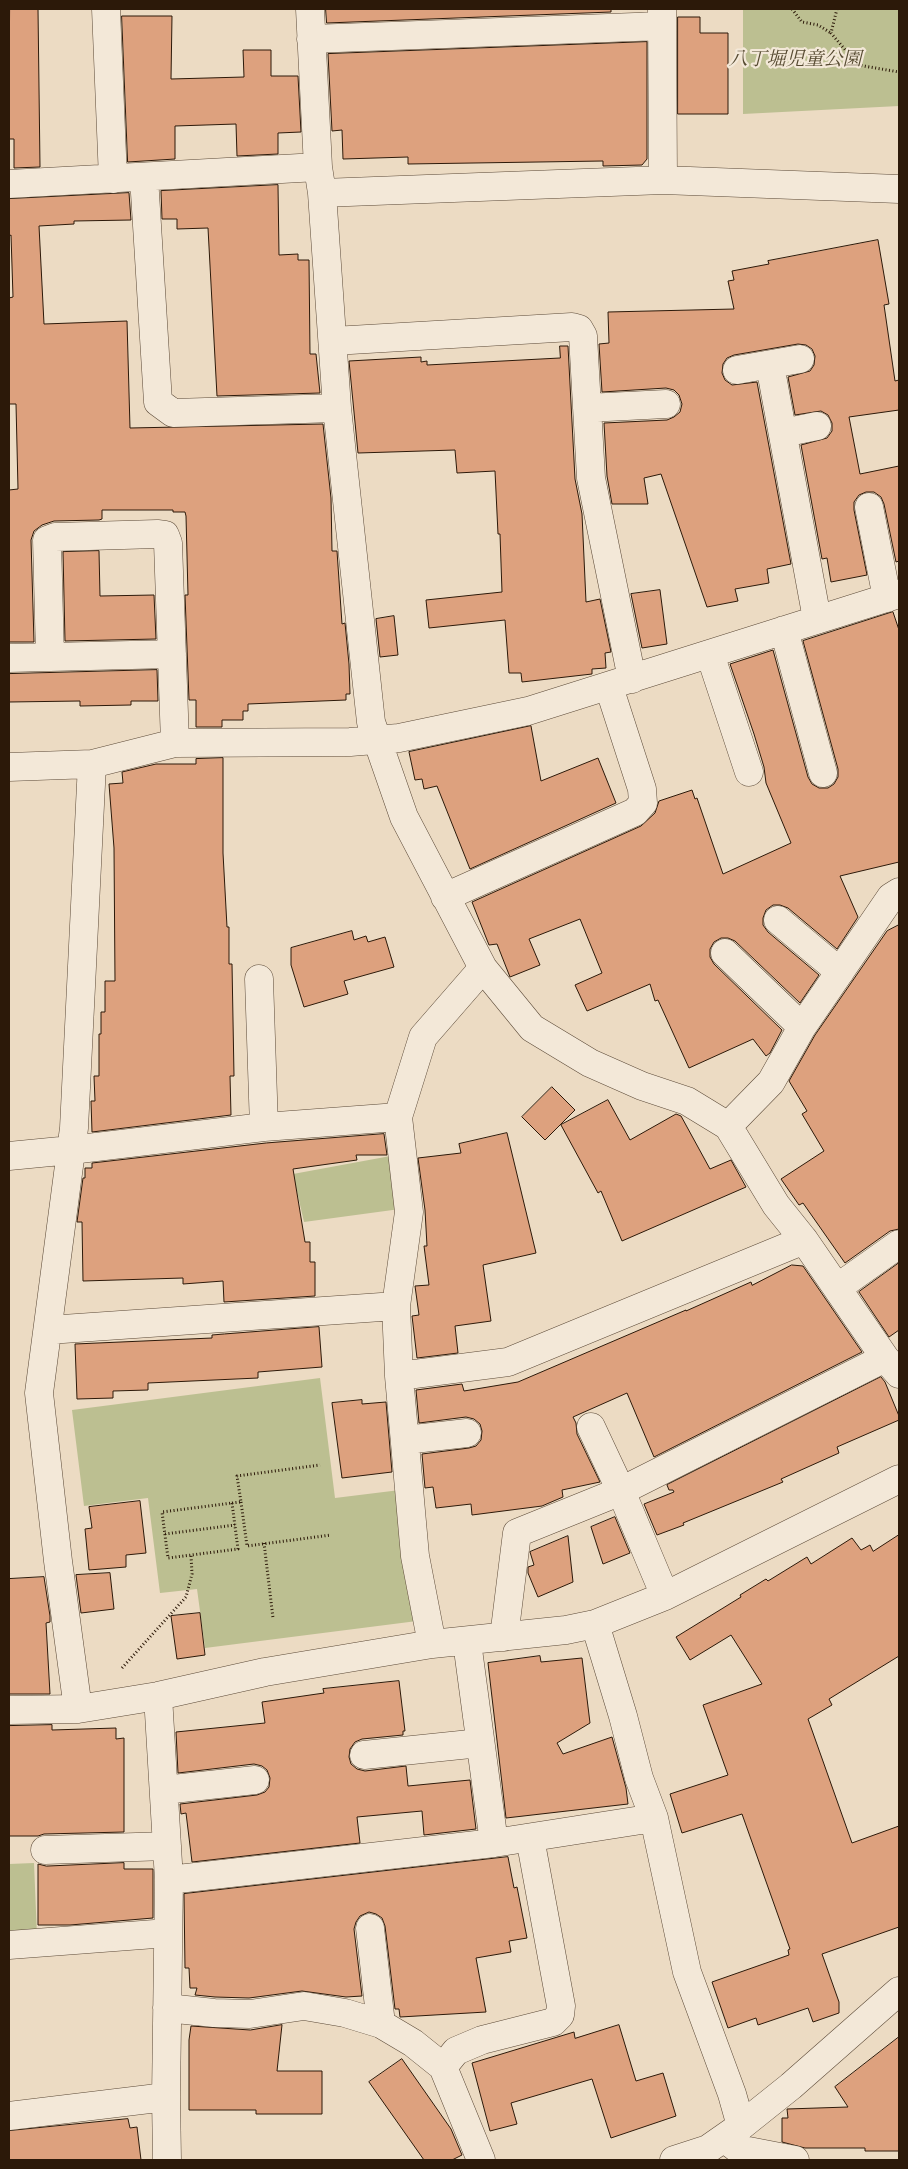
<!DOCTYPE html>
<html>
<head>
<meta charset="utf-8">
<style>
	body { margin:0 }
	#map { position:relative; width:908px; height:2169px; overflow:hidden; background:#ecdbc3; font-family:"IM FELL Great Primer",serif }
	canvas { display:block }
	.frame { position:absolute; inset:0; border:10px solid #2c1909; pointer-events:none }
</style>
</head>
<body>
<div id="map">
<canvas width="908" height="2169"></canvas>
<div class="frame"></div>
</div>
<script>
const context = document.querySelector('canvas').getContext('2d');
context.lineJoin = 'round';
function paint(path, color) { context.fillStyle = color; context.fill(path, 'evenodd'); }
function stroke(path, color, width, dash) { context.strokeStyle = color; context.lineWidth = width; context.lineCap = dash ? 'butt' : 'round'; context.setLineDash(dash || []); context.stroke(path); }
function label(font, color, halo, rows, align = 'center') {
  context.font = font + ' "IM FELL Great Primer","Noto Serif JP",serif'; context.lineWidth = 4.5; context.setLineDash([]); context.textBaseline = 'middle'; context.strokeStyle = halo; context.fillStyle = color; for (const [text, x, y, turn = 0] of rows) {
    context.save(); context.translate(x, y); context.rotate((+turn || 0) * Math.PI / 180); context.textAlign = isNaN(turn) ? turn : align; if (halo) context.strokeText(text, 0, 0); context.fillText(text, 0, 0); context.restore();
  }
}
paint(new Path2D(`
	M743,9H899V106L743,114Z
	M396,1155L400,1209L304,1222L293,1174Z
	M320,1378L335,1498L400,1490L417,1621L205,1648L197,1589L160,1593L148,1498L84,1506L72,1410Z
	M34,1863L37,1936L9,1938V1864Z`), '#bcbf91');
const building = new Path2D(`
	M10,9H38L40,167L14,168V139H9Z
	M326,9H611V12L327,23Z
	M122,16H172L171,79L244,77L243,50H271V76H298L301,132L278,133V154L237,156L236,124L175,126V159L128,162Z
	M678,17H700V33H728V114H678Z
	M647,42V159L642,165L603,166V161L408,164V157L343,159L342,130L332,131L328,54Z
	M278,185L279,255L298,254V260H309L310,354H316L320,393L217,396L208,228L177,229V219H162L161,191Z
	M129,193L131,220L74,221V224L39,226L44,324L127,321L130,428L323,424L331,498L332,551H337L342,624L345,623L349,664L350,694H346V700L248,704V711H243V720H222V727H196V700H189L185,595H188L186,516L185,512H173V510H102V519L99,520L54,521L42,525L34,531L31,540L34,642H9V490L18,489L16,404H9V298L13,297L11,235L9,236V199Z
	M878,240L889,304L884,305L895,381L899,380V410L849,417L860,474L899,466V561L896,562L884,504L881,497L874,492H866L859,495L854,502V510L867,575L831,582L827,558L822,559L801,445L827,438L832,431V423L828,415L821,411L795,415L788,377L810,371L814,365L815,356L812,349L806,345L798,344L734,355L727,358L723,364L722,373L725,380L732,385L757,382L791,564L767,569L769,583L735,589L738,601L707,607L661,474L644,478L648,504H612L607,476L604,423L667,420L674,417L680,412L682,404L679,395L674,390L666,388L602,392L599,344L609,343L608,312L734,309L728,281L734,280L732,271L769,264L768,261Z
	M560,346H568L575,479L582,514L586,602L600,599L611,652L605,653L606,668L592,669V674L522,682L521,673H509L505,620L429,628L426,600L502,592L500,534H498L495,471L457,473L455,450L358,453L349,361L421,357V362L427,361V365L560,358Z
	M99,551L100,596L154,595L156,639L65,641L63,552Z
	M660,590L667,644L642,648L631,594Z
	M893,612L899,630V862L840,876L858,917L837,949L788,908L780,905H773L766,910L763,918V925L768,932L819,975L800,1003L735,941L728,938H721L714,942L710,949V957L714,964L782,1030L770,1053L766,1056L753,1039L689,1068L658,1000L655,1001L650,984L587,1011L575,985L602,973L580,919L529,939L540,965L510,977L497,944L489,945L472,902L641,826L655,813L659,801L692,790L695,799L697,798L723,874L791,843L766,783L764,767L754,734L730,664L773,650L808,777L812,784L819,788H828L834,784L838,777V769L803,641Z
	M394,616L398,655L380,657L376,619Z
	M157,670L158,701H131V705L80,706V701L9,702V674Z
	M531,726L541,781L598,758L616,803L470,869L437,786L424,789L422,779L415,780L409,752Z
	M223,758V853L227,927H229V964H232L234,1076H230L231,1115L92,1132L91,1101H95L94,1076H99V1034H101V1012H105V981H115L114,848L109,784L123,783L122,772L156,764H196V759Z
	M899,925V1229L890,1231L845,1263L803,1203L799,1205L781,1179L824,1151L802,1114L807,1111L789,1081L815,1035L887,931Z
	M352,931L354,940L366,936L368,942L385,937L394,967L344,981L348,994L304,1007L291,965V948Z
	M552,1087L575,1110L545,1140L522,1117Z
	M608,1100L630,1140L676,1114L681,1116L710,1169L731,1160L746,1187L622,1241L601,1191L598,1193L561,1125Z
	M507,1133L536,1253L483,1265L491,1321L455,1326L458,1353L417,1358L412,1316L419,1315L415,1286L429,1285L424,1246H427L425,1210L418,1158L461,1153L459,1144Z
	M384,1134L387,1155H356L357,1160L293,1169L305,1242H310V1262H315V1296L224,1302L223,1281L183,1284V1278L83,1281L82,1222H77L83,1178H85V1168H92V1163L266,1143Z
	M899,1263V1330L889,1337L859,1292Z
	M792,1265L803,1266L862,1352L654,1457L627,1393L573,1417L576,1423L577,1434L600,1482L562,1490L563,1497L542,1506L472,1515L471,1504L436,1508L433,1487L425,1488L422,1454L469,1448L476,1446L481,1440L482,1431L480,1424L474,1419L466,1417L419,1423L416,1390L462,1384L464,1391L518,1382L686,1310V1311L751,1282L752,1285Z
	M319,1327L322,1367L258,1372V1378L148,1383V1390L113,1391V1398L77,1399L75,1344L212,1338V1335L224,1334Z
	M881,1377L885,1382L899,1416V1420L837,1447L839,1453L781,1479L783,1482L683,1523L684,1525L657,1535L644,1504L674,1492L673,1490H669L667,1485Z
	M362,1400V1404L386,1402L392,1472L342,1478L332,1403Z
	M140,1501L146,1553L126,1555V1567L89,1570L85,1529L92,1528L89,1507Z
	M615,1517L630,1553L603,1564L591,1527Z
	M899,1535V1656L829,1699L832,1705L808,1719L852,1843L899,1826V1927L822,1954L839,2002V2013L813,2022L808,2008L758,2025L756,2018L728,2028L712,1982L789,1955L788,1950L790,1949L742,1814L682,1833L670,1794L728,1775L703,1705L762,1684L731,1635L690,1660L676,1637L741,1597L740,1595L766,1579L768,1581L807,1557L811,1564L852,1538L861,1550L870,1545L873,1551Z
	M568,1536L573,1582L538,1597L528,1573V1567L534,1565L530,1552Z
	M110,1573L114,1609L81,1613L76,1575Z
	M44,1577L50,1616V1622L46,1623L50,1694H9V1579Z
	M200,1613L205,1655L177,1659L171,1616Z
	M540,1656L541,1662L582,1658L590,1723L557,1743L563,1754L612,1737L626,1788L628,1804L506,1818L488,1663Z
	M399,1681L405,1731H403V1735L362,1739L355,1742L350,1749L349,1757L351,1764L357,1769L365,1771L406,1766L408,1786L470,1780L476,1829L424,1835L422,1811L357,1817L360,1843L192,1862L186,1813L181,1814L180,1804L257,1795L265,1792L269,1787L270,1778L267,1770L262,1766L254,1764L178,1773L176,1732L265,1723L262,1702L324,1693L323,1689Z
	M52,1725V1730L116,1728V1739L124,1738V1832L44,1834L38,1836H9V1726Z
	M508,1857L514,1888L517,1887L527,1938L509,1941L511,1952L476,1958L486,2012L400,2017L399,2009H395L385,1926L382,1918L376,1914L369,1912L360,1916L356,1922L354,1929L362,1996L346,1997L302,1991L249,1998L215,1997L195,1995L197,1988H190L189,1968H185L184,1894Z
	M124,1863V1869H153V1918L70,1925H38V1864L46,1866Z
	M282,2025L277,2071H322V2114H256V2110H189V2040L191,2026L250,2030Z
	M619,2025L636,2081L663,2073L676,2116L611,2138L592,2079L511,2103L517,2124L490,2131L472,2063L574,2032L575,2038Z
	M899,2037V2151H865V2148H805L782,2142V2118H788L787,2109L848,2107L835,2087Z
	M402,2059L451,2129L462,2155L452,2160H424L369,2082Z
	M128,2119L130,2128L137,2127L141,2160H9V2131Z`);
paint(building, '#dda17e');
stroke(building, '#2c1909', 1);
const minor = new Path2D(`
	M106,9L113,179
	M310,9L318,167L322,193L337,408L371,722L404,817L483,968L532,1028L590,1063L642,1086L687,1101L728,1126L776,1205L804,1240L885,1358L899,1374
	M311,39L662,26
	M144,177L158,402L173,413L337,408
	M663,180L899,189
	M9,184L318,167
	M322,193L663,180L662,9
	M333,341L572,327L579,329L583,336L591,478L632,679
	M770,365L817,619
	M737,370L800,359
	M587,408L666,404
	M783,433L817,426
	M869,507L887,598
	M784,630L823,773
	M710,654L749,772
	M50,657L47,540L55,537L157,534L165,535L168,543L175,743
	M9,658L172,654
	M9,767L92,764L175,743L350,742L399,738L528,711L899,594
	M445,897L635,812L643,803L642,789L609,687
	M778,920L840,972
	M725,953L802,1027
	M259,979L264,1127
	M728,1126L771,1082L802,1027L891,897L899,892
	M9,1156L71,1150L264,1127L398,1117
	M837,1288L899,1244
	M396,1306L409,1212L398,1117L423,1037L483,968
	M48,1330L396,1306L399,1376L415,1556L432,1644
	M399,1376L508,1362L804,1240
	M591,1427L621,1491L665,1596
	M405,1440L467,1433
	M595,1624L623,1716L639,1778L654,1818L687,1972L732,2094L741,2126
	M504,1637L517,1533L621,1491L885,1358
	M467,1642L494,1843L654,1818
	M158,1696L169,1880L166,2097
	M78,1709L58,1561L39,1393L74,1128L92,764
	M9,1710L78,1709L158,1696L265,1672L432,1644L566,1630L595,1624L665,1596L899,1479
	M364,1755L480,1743
	M164,1790L255,1780
	M45,1850L167,1846
	M169,1880L494,1843
	M370,1928L381,2024
	M9,1945L168,1933
	M167,2008L214,2013L250,2014L304,2006L345,2013L381,2024L413,2043L443,2067L481,2160
	M443,2067L456,2051L482,2040L553,2022L560,2015L561,2006L530,1838
	M9,2116L166,2097L167,2160
	M724,2138L738,2149L795,2160
	M674,2160L708,2149L741,2126L791,2086L899,1991`);
stroke(minor, '#5c4a38', 29);
stroke(new Path2D(`
	M792,9L802,22L818,25L831,33
	M837,9L831,33L858,65L899,72
	M241,1502L247,1546L331,1535
	M232,1503L238,1549L168,1558L162,1512Z
	M232,1503L241,1502L237,1476L320,1465
	M165,1534L235,1525
	M264,1543L273,1618
	M122,1668L186,1597L192,1574L191,1555`), '#2c1909', 3, [1, 2.5]);
stroke(minor, '#f3e8d8', 28);
label('italic 19px', '#574b32', '#f3e8d8', [
	["八丁堀児童公園",795,60]
]);
</script>
</body>
</html>
